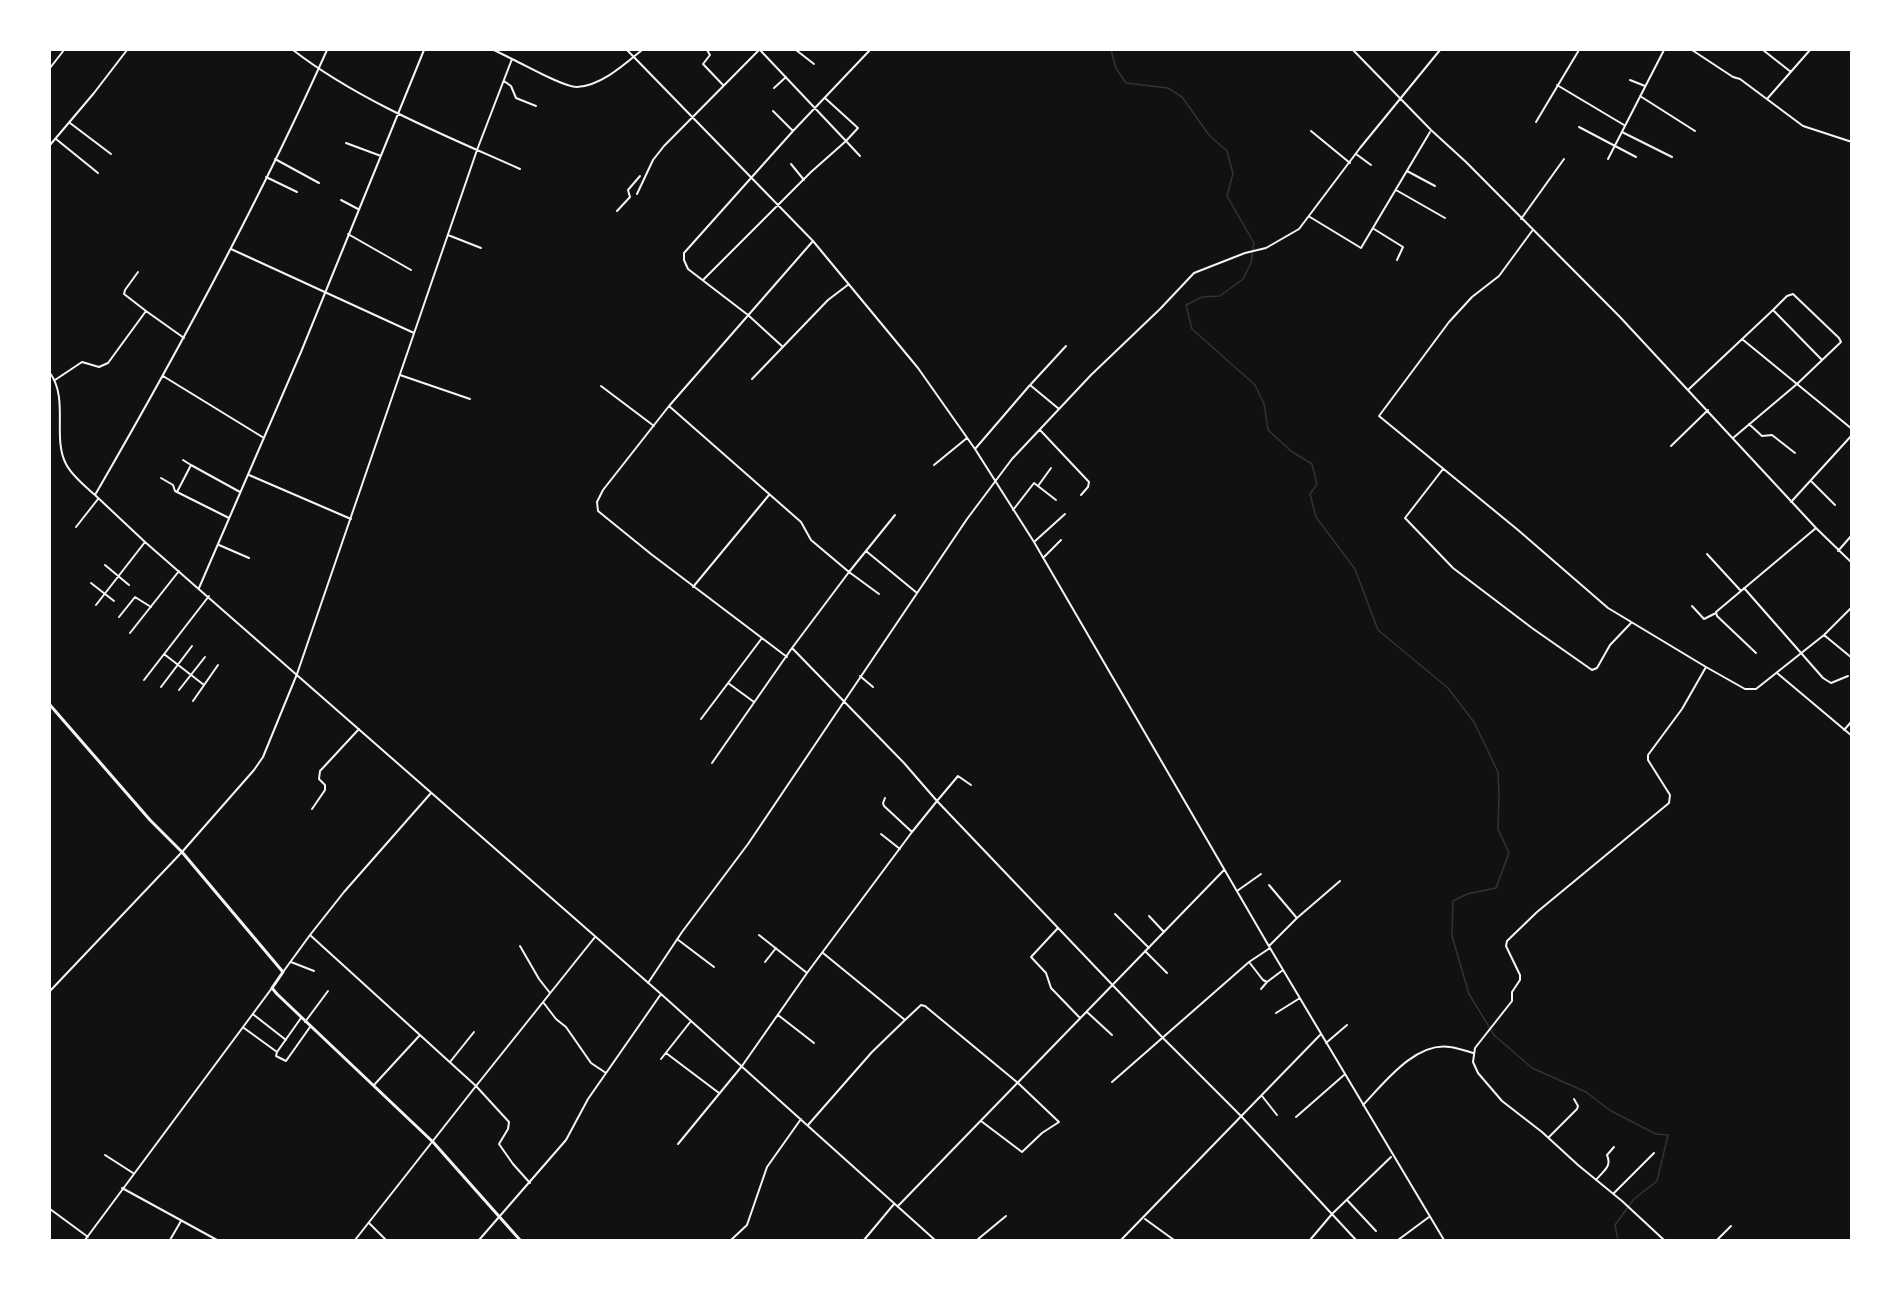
<!DOCTYPE html>
<html>
<head>
<meta charset="utf-8">
<style>
	body { margin:0 }
	#map { position:relative; width:1901px; height:1290px; overflow:hidden; background:#111; font-family:Mulish,sans-serif }
	canvas { display:block }
	.frame { position:absolute; inset:0; border:51px solid #fff; pointer-events:none }
</style>
</head>
<body>
<div id="map">
<canvas width="1901" height="1290"></canvas>
<div class="frame"></div>
</div>
<script>
const context = document.querySelector('canvas').getContext('2d');
context.lineJoin = 'round';
function stroke(path, color, width, dash) { context.strokeStyle = color; context.lineWidth = width; context.lineCap = dash ? 'butt' : 'round'; context.setLineDash(dash || []); context.stroke(path); }
stroke(new Path2D(`
	M1111,50L1116,68L1126,83L1168,88L1182,97L1209,135L1227,151L1233,174L1227,196L1254,243L1251,263L1243,279L1220,296L1202,297L1186,305L1192,329L1255,385L1264,404L1268,430L1291,451L1312,464L1317,484L1310,494L1316,517L1355,569L1378,630L1448,688L1474,722L1498,772L1499,795L1498,829L1509,853L1496,888L1467,894L1453,901L1452,936L1469,994L1494,1035L1532,1068L1586,1092L1611,1111L1656,1134L1668,1135L1657,1181L1634,1199L1615,1225L1618,1240`), '#333', 1.5);
stroke(new Path2D(`
	M293,50C359,101 444,135 520,169
	M327,50C259,202 179,350 95,495L145,542L661,994L935,1240
	M494,50L512,59
	M627,50L813,241L918,368L975,449L1034,542L1270,948L1444,1240
	M707,50L710,55L703,64L723,85
	M796,50L814,64
	M1216,50H1219
	M1353,50L1431,130L1466,162L1620,317L1816,528L1852,563
	M1692,50L1733,77L1740,79L1803,126L1852,142
	M1763,50L1791,72
	M50,68L64,50
	M1630,80L1645,86
	M504,81L511,86L516,98L536,106
	M1557,85L1624,125
	M774,88L786,77
	M1640,96L1695,131
	M825,98L858,128L846,141L860,156
	M1767,99L1810,50
	M773,111L793,131
	M1536,122L1579,50
	M70,123L111,154
	M1579,127L1636,157
	M1311,131L1350,163
	M1622,132L1672,157
	M56,139L98,173
	M346,143L381,156
	M50,145L94,93L127,50
	M1356,154L1371,165
	M275,159L319,183
	M1608,159L1664,50
	M791,164L804,180
	M1407,171L1435,186
	M266,177L297,192
	M1396,190L1445,218
	M637,194L653,160L664,146L759,50
	M341,200L358,209
	M617,211L630,197L628,190L640,176
	M1310,217L1361,248L1430,132
	M1521,219L1564,159
	M1374,229L1403,247L1397,260
	M1532,231L1499,276L1472,297L1449,322L1379,416L1518,530L1608,608L1706,667L1682,709L1648,755V760L1670,795L1669,803L1537,912L1507,941L1506,946L1520,975V980L1512,992V1001L1475,1048L1473,1062L1478,1073L1502,1101L1542,1132L1578,1165L1622,1201L1664,1240
	M348,234L411,270
	M448,235L481,248
	M231,249L414,333
	M138,272L125,290L124,294L146,311
	M703,280L811,172L846,141L760,50
	M1742,339L1852,429
	M783,347L748,315L688,269L684,260V253L793,131L870,50
	M50,373C69,399 52,437 66,464C72,476 85,486 95,495
	M400,375L470,399
	M163,376L264,438
	M752,379L828,300L849,284
	M55,380L82,362L99,367L108,363L146,311L184,338
	M1031,384L1066,346
	M601,386L654,426
	M1689,389L1773,310L1822,360
	M669,406L603,490L597,502L598,511L651,554L787,657
	M1749,424L1762,436L1772,435L1795,453
	M1040,430L1089,482L1088,487L1081,495
	M1733,438L1797,384L1841,342L1839,338L1793,294L1787,296L1773,310
	M1671,446L1708,410
	M975,449L1030,385L1059,409
	M183,460L191,465
	M934,465L967,438
	M1443,469L1405,518L1453,568L1532,628L1592,670L1597,668L1610,645L1631,623
	M249,475L351,519
	M161,478L173,485L175,491L229,518
	M1811,481L1835,505
	M1038,486L1051,468
	M177,492L191,465L240,492
	M1791,502L1852,435
	M1013,510L1034,483L1056,500
	M76,527L98,499
	M1034,542L1065,514
	M219,545L249,558
	M866,551L917,593
	M1838,551L1852,535
	M1707,554L1741,591
	M1043,558L1061,540
	M105,565L129,585
	M91,583L114,601
	M693,587L769,495
	M199,588L301,352L424,50
	M1744,588L1823,678L1831,683L1848,676
	M879,594L849,572L895,515
	M96,605L145,542
	M1692,606L1704,619L1716,613
	M119,617L135,597L151,607
	M130,633L179,571
	M1824,635L1852,658
	M1756,653L1717,616L1716,612L1816,528
	M164,654L204,685
	M1706,667L1745,689H1756L1824,635L1852,607
	M1777,673L1852,736
	M860,676L873,687
	M144,680L209,596
	M728,683L754,702
	M161,687L192,646
	M179,690L205,657
	M193,701L218,665
	M701,719L762,638
	M1844,730L1852,721
	M712,763L792,648
	M971,785L958,776L937,801L1164,1039L1241,1116L1356,1240
	M885,798L883,803L884,806L912,832
	M312,809L325,790V785L319,779L320,771L359,729
	M881,834L900,849
	M1269,885L1296,917
	M1237,891L1261,874
	M1115,914L1149,948
	M1149,916L1164,932
	M1058,928L1031,957L1046,973L1051,988L1080,1018
	M310,935L344,892L431,793
	M759,935L807,973
	M677,939L714,967
	M520,946L539,979L550,993
	M1269,946L1297,918L1340,881
	M1145,951L1167,973
	M291,962L314,971
	M765,962L776,948
	M1249,962L1263,980L1267,982L1283,970
	M283,972L310,935L476,1086L355,1240
	M648,983L682,932L748,844L967,519L1012,459L1091,375L1160,309L1194,273L1245,253L1266,248L1299,229L1360,148L1440,50
	M1261,989L1267,982
	M50,991L182,852L254,770L263,757L297,674L477,150L512,59C527,66 563,87 577,87C601,86 625,64 642,50
	M543,1002L556,1019L566,1027L591,1063L606,1073
	M1087,1012L1112,1035
	M1276,1013L1300,998
	M254,1015L286,1040
	M778,1015L814,1043
	M301,1018L277,1052L276,1056L286,1061L310,1027
	M905,1020L921,1005L925,1006L1018,1083L1059,1122L1042,1133L1022,1152L981,1121
	M305,1022L328,991
	M244,1028L277,1052
	M1326,1043L1347,1025
	M666,1053L719,1093
	M661,1059L691,1021
	M450,1062L474,1032
	M1112,1082L1249,962L1270,948
	M374,1085L420,1035
	M1262,1096L1277,1115
	M1363,1105C1384,1083 1416,1041 1450,1047C1458,1048 1466,1051 1473,1053
	M1296,1117L1344,1075
	M808,1125L872,1052L905,1020L823,953
	M1549,1137L1577,1109L1578,1106L1574,1099
	M678,1144L742,1066L807,973L912,832L937,801L904,763L792,648L849,572L811,540L801,522L669,406L813,241
	M105,1155L133,1173
	M1596,1180C1604,1170 1612,1167 1607,1155L1614,1147
	M530,1183L513,1164L499,1144L508,1129L509,1122L476,1086L595,937
	M122,1188L217,1240
	M50,1190V1197
	M1614,1193L1654,1153
	M1347,1200L1376,1231
	M898,1206L1224,870
	M50,1209L88,1237
	M1145,1219L1174,1240
	M369,1223L386,1240
	M85,1240L272,988
	M170,1240L181,1221
	M479,1240L566,1140L588,1099L661,994
	M731,1240L747,1225L767,1167L801,1119
	M864,1240L894,1204
	M977,1240L1006,1216
	M1121,1240L1321,1034
	M1310,1240L1332,1214L1391,1157
	M1398,1240L1429,1217
	M1717,1240L1731,1226`), '#f5f5f5', 2);
stroke(new Path2D(`
	M50,705L150,820L182,852L283,972L272,988L277,994L433,1142L520,1240`), '#f5f5f5', 3);
</script>
</body>
</html>
